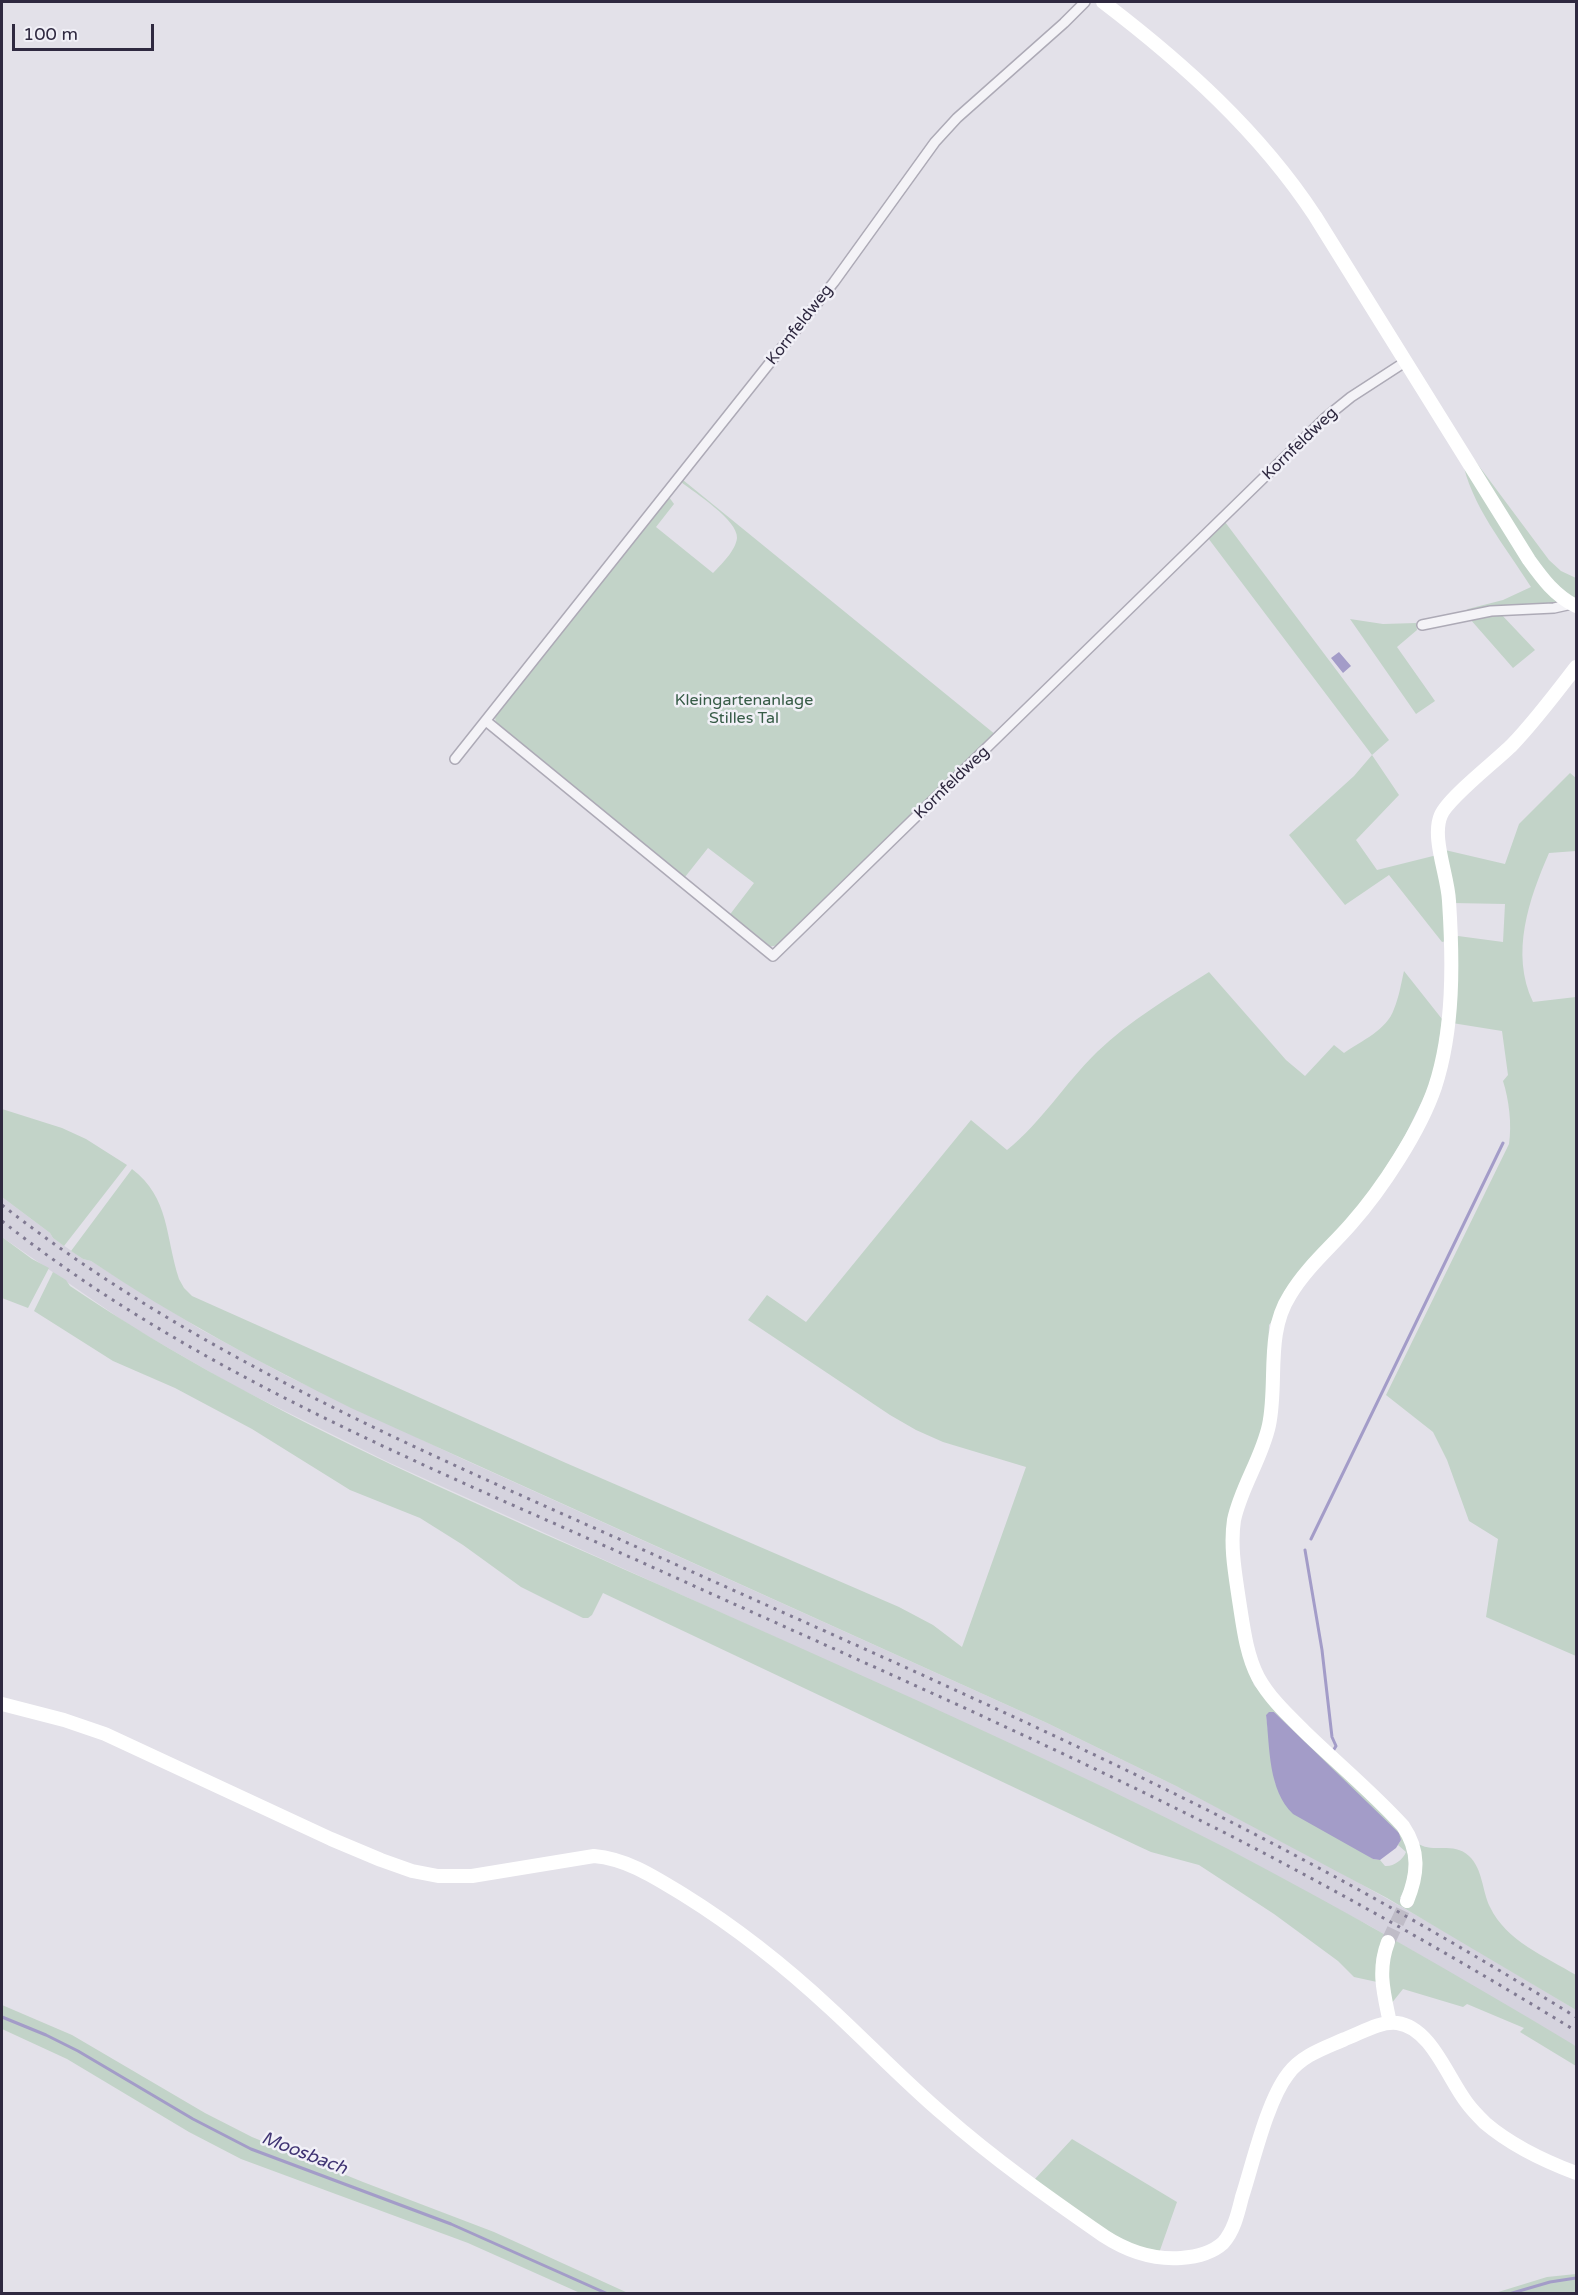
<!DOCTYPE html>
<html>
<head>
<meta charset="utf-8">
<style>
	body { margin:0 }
	#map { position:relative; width:1578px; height:2295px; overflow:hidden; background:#e3e1e9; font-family:"Varela Round",sans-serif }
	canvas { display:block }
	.frame { position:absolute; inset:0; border:3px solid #2f2940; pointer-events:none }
	.scale { position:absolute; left:12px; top:24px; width:142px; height:27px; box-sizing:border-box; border:3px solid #2f2940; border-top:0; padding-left:8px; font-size:18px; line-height:21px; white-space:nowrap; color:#2f2940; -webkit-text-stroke:4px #f1f0f7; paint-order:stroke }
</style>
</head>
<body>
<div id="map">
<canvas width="1578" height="2295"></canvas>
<div class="frame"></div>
<div class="scale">100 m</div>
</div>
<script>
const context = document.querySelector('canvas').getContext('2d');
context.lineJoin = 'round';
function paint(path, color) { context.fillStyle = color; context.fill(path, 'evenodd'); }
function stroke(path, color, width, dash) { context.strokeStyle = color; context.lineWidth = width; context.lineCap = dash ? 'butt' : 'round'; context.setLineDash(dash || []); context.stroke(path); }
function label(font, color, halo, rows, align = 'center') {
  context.font = font + ' "Varela Round",sans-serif'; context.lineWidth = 5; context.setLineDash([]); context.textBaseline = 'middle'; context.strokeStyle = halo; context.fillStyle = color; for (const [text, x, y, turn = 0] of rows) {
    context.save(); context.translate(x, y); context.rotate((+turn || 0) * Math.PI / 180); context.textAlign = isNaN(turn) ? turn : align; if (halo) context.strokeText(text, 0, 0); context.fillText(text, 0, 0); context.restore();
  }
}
paint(new Path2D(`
	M2,1197L50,1233L53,1238L83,1259L91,1261L200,1329L289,1377L465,1460L1047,1723L1176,1786L1313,1857L1453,1936L1576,2010V2047L1370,1926L1161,1816L980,1730L390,1463L236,1387L132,1327L2,1237Z`), '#d5d3de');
paint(new Path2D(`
	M1470,454L1549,560L1561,571L1576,578V601L1544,573Z
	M1462,458L1558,602L1554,606L1464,613L1468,609L1503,600L1531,587C1506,547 1470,505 1462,458Z
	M683,480L996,735L780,945L767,947L728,917L754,883L708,848L685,877L723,908L721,909L496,724L495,717L498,711L669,497L674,504L656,527L713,573C721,565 736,550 737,538C738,520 695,493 681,482Z
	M1225,522L1389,740L1372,755L1399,795L1356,840L1377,870L1437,855L1443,885L1446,941L1442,942L1389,875L1345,905L1289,835L1354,776L1372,755L1208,538Z
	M1500,613L1535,650L1513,668L1470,619Z
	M1350,619L1383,624L1416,623L1417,630L1397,647L1435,701L1416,714Z
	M1570,773L1576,778V851L1549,853C1529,899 1510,953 1533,1002L1576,997V1656L1486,1617L1498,1539L1469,1521L1447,1460L1433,1432L1386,1395L1509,1144C1512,1124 1509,1100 1503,1081L1508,1075L1502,1031L1452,1023L1455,940L1458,936L1503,942L1505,904L1453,903L1445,850L1505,864L1519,824Z
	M1404,971L1442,1019L1437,1060L1427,1091L1405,1136L1375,1185L1269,1325L1267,1401L1264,1427L1234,1503L1245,1660L1254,1685L1272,1706L1400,1829L1412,1857L1405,1888L1400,1898L1411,1903C1423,1879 1422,1868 1417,1843C1433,1854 1453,1841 1469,1856C1483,1869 1482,1891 1490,1907C1506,1941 1546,1957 1576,1975V2010L1387,1898L1176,1786L1047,1723L351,1408C262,1364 174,1317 91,1261L83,1259L71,1251L132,1169C170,1198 165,1236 179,1279L184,1288L192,1296L566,1463L899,1607L933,1625L962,1647L1026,1467L943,1442L916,1430L890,1415L748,1320L767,1295L806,1322L971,1120L1007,1150C1042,1122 1065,1083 1097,1052C1130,1020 1170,997 1209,972L1286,1060L1305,1076L1334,1045L1344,1053C1361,1041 1387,1030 1394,1009C1399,997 1401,984 1404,971ZM1274,1712L1401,1840L1398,1845L1406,1852C1403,1860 1393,1867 1385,1866L1380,1860L1373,1859L1275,1783L1266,1715Z
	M2,1109L62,1128L86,1139L127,1165L64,1246L53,1238L50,1233L2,1197Z
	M2,1237L32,1259L49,1268L28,1308L2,1298Z
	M53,1272L66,1280L70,1286C274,1424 506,1515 729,1616C896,1691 1065,1765 1228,1849C1346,1911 1461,1977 1574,2045L1576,2047V2066L1520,2032L1524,2028L1467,2004L1463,2007L1403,1989L1391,2004L1381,1942L1376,1960L1377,1982L1354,1977L1338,1961L1274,1914L1199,1865L1151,1852L1138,1846L603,1593L592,1615L588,1618H583L521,1587L463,1545L420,1518L350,1490L252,1429L175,1388L113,1361L34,1311Z
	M2,2005L72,2035L205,2113L252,2137L363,2182L494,2232L628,2293H580L468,2243L241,2159L189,2132L67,2059L2,2029Z
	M1072,2139L1177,2202L1159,2253L1124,2244L1034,2180Z
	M1576,2274V2293H1495L1547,2277Z`), '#c2d3c8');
paint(new Path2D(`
	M1339,652L1351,666L1343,673L1331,658Z
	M1269,1712H1274L1399,1833L1401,1840L1396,1848L1380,1860L1373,1859L1293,1814C1268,1790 1270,1748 1266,1715Z`), '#a39cc8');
stroke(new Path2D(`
	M1311,1539L1503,1143
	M1305,1550L1322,1650L1332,1737L1336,1746L1333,1751
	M2,2017L46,2035L78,2051L193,2119L251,2149L451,2224L608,2294
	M1509,2294L1550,2282L1576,2278`), '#a39cc8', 3);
stroke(new Path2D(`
	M1388,1942L1407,1901`), '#bfbcc7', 14, [14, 7]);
const street = new Path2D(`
	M1422,625L1491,611L1554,608L1572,604
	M486,721L773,956L1325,418L1351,397L1405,362
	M455,759L834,282L935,142L957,118L1064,23L1085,2`);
stroke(street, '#adaab6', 12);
stroke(street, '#f4f3f7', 9);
stroke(new Path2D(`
	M1103,2C1183,63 1259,131 1315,216L1529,560C1542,578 1555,596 1576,606
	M2,1704L64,1720L105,1734L331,1839L381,1860L412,1871L438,1876H472L594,1856C628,1859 656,1878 684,1895C737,1928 786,1967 831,2009C869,2044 905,2082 944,2115C994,2159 1049,2198 1104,2236C1127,2251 1153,2260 1181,2258C1195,2257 1212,2253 1223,2243C1234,2231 1238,2213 1242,2197C1253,2163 1267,2101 1288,2074C1302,2055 1325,2048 1345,2039C1361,2033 1380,2021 1397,2023C1431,2027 1448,2079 1467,2103C1472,2110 1479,2117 1485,2123C1512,2146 1544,2161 1576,2173
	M1407,1901C1418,1874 1420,1851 1403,1826C1373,1793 1338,1764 1306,1733C1289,1716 1270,1699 1258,1677C1246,1654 1243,1625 1239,1600C1235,1573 1230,1546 1234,1520C1241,1487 1262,1458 1269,1425C1278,1382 1265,1334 1290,1295C1306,1268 1331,1247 1351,1224C1382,1189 1420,1131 1435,1087C1454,1029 1453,961 1449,901C1448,876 1431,837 1441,815C1448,798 1496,761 1512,745C1535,721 1556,693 1576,667
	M1388,1942C1377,1971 1384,1994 1390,2023`), '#fff', 14);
stroke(new Path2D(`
	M2,1205C204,1363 444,1460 677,1565C842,1639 1009,1712 1171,1792C1310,1860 1445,1936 1576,2017
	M2,1221C198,1376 435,1469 661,1571C853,1658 1047,1742 1235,1838C1351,1898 1465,1963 1576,2031`), '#807a92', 3, [3, 6]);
label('16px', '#2f2940', '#f1f0f7', [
	["Kornfeldweg",800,325,-52],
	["Kornfeldweg",1300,444,-44],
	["Kornfeldweg",952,783,-44]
]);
label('16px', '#375c47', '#f1f0f7', [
	["Kleingartenanlage",744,701],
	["Stilles Tal",744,719]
]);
label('italic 18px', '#403473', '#f1f0f7', [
	["Moosbach",304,2154,21]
]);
</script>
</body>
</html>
